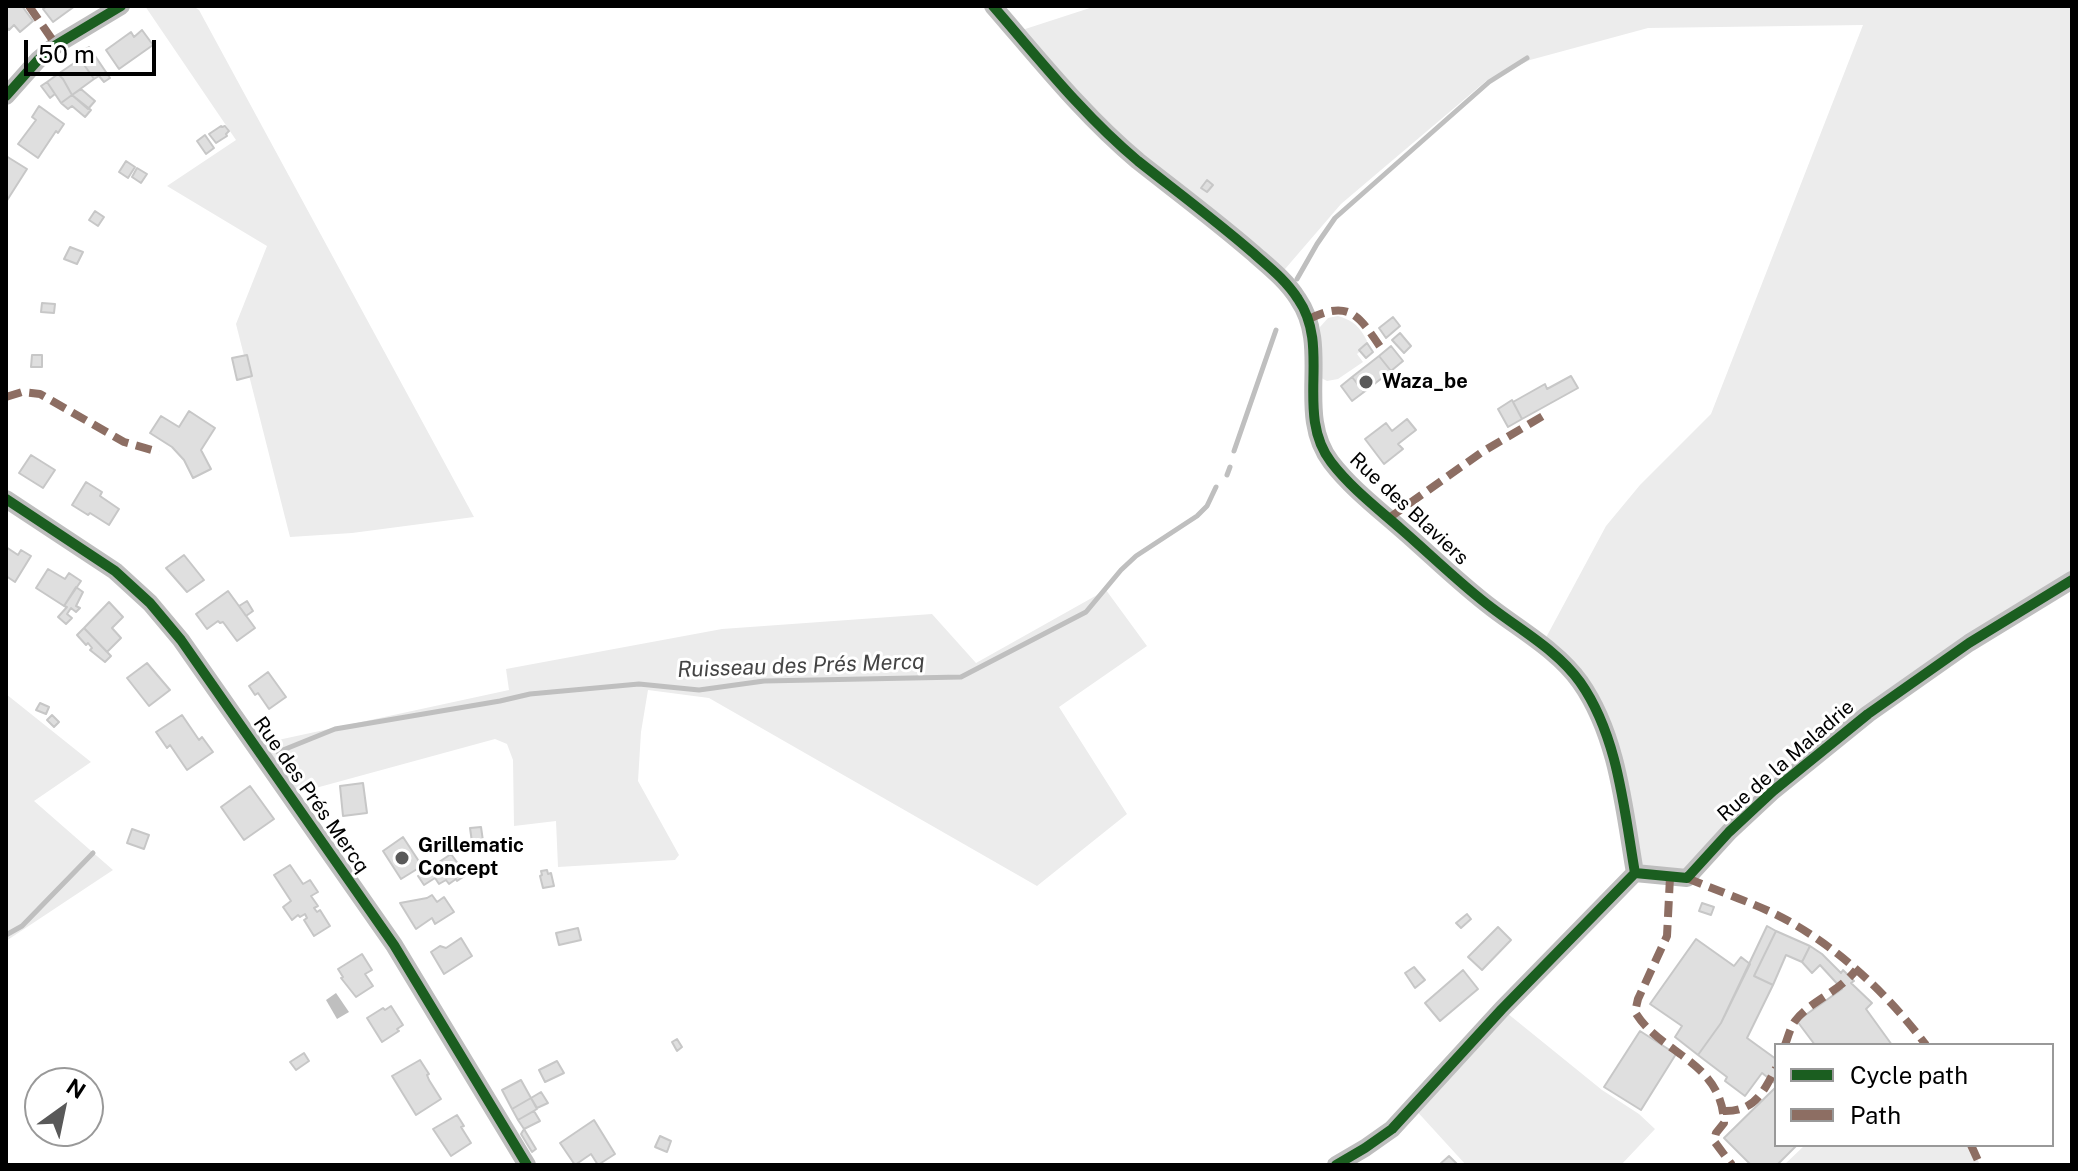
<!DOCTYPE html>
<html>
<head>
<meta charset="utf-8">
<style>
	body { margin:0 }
	#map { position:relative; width:2078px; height:1171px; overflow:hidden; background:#fff; font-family:"Public Sans",sans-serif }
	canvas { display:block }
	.frame { position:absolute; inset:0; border:8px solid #000; pointer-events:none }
	.legend { position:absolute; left:1774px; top:1043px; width:280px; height:104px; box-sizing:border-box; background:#fff; border:2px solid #999; margin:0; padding:10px 14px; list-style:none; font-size:24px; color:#000 }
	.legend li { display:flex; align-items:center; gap:16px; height:40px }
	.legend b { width:40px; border:2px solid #999 }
	.north { position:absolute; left:24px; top:1067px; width:80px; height:80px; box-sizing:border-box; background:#fff; border:2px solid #999; border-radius:50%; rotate:33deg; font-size:22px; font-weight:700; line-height:32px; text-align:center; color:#000 }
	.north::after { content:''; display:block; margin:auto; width:28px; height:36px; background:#595959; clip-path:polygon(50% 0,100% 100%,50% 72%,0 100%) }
	.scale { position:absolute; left:24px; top:40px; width:132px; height:36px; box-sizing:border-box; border:4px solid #000; border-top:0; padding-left:10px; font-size:24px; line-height:28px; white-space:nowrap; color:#000; -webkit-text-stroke:6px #fff; paint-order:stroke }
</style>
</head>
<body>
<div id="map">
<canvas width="2078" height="1171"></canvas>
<div class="frame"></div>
<ul class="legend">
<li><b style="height:10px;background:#1b5e20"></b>Cycle path</li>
<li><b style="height:10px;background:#8d6e63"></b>Path</li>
</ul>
<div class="north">N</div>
<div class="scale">50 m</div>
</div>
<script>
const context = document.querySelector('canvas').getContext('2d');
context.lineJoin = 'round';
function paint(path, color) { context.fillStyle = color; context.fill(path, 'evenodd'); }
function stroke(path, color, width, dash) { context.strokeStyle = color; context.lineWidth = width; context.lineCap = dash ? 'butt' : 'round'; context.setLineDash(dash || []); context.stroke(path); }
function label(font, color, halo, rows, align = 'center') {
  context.font = font + ' "Public Sans",sans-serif'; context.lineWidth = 6; context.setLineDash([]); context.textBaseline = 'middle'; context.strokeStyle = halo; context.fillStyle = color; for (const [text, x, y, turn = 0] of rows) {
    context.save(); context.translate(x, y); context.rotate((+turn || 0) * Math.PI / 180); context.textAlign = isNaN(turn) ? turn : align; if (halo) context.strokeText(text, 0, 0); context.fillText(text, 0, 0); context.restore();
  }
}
paint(new Path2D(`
	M145,6H193L199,10L474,517L352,533L290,537L236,324L267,246L167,186L236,140Z
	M1096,6H2072V580L1868,714L1687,878L1635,873L1602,722L1542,645L1606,526L1640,485L1711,414L1863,25L1648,28L1530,60L1486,81L1341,204L1279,276L1138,161L1016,32Z
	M1338,316C1353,320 1360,327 1367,341L1366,346L1357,354L1363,362L1338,379L1327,381L1319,377L1320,327L1328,318Z
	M1106,590L1147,646L1059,707L1127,814L1037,886L709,698L648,690L641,732L638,781L679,855L675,860L558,867L556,821L514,826L513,760L507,744L495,739L290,795L255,745L509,690L506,669L722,629L932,614L976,663Z
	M6,694L91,762L34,801L113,870L6,941Z
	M1502,1009L1602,1090L1639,1114L1655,1129L1621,1165H1466L1413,1107Z
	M1805,1145H1971L1980,1165H1784Z`), '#ececec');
paint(new Path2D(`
	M336,993L349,1012L337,1019L326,1000Z`), '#bfbfbf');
stroke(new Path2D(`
	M1297,279L1317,244L1335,218L1489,82L1527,58
	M1234,451L1276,330
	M1227,475L1230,467
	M278,752L335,729L500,701L530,694L639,684L699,690L764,681L961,677L1086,612L1121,570L1136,556L1197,516L1207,506L1216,487
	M6,935L22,926L93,853`), '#bfbfbf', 5);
const building = new Path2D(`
	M6,6H22L33,21L20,32L14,25L9,30L6,26Z
	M47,6H75L53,22L43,9Z
	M142,30L153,45L119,69L106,50L131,32L134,37Z
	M89,47L110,78L104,82L99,76L94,79L80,59L85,56L82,51Z
	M80,59L94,79L72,95L63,79L58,74Z
	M58,74L63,79L72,95L61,103L47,82Z
	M47,82L55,94L50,98L41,86Z
	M81,89L95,101L88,109L72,95Z
	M72,95L91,110L85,117L72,106L68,109L61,103Z
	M39,106L64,124L58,133L56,131L38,158L18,144L36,120L32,117Z
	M221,126L222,127L225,126L229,131L226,134L227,136L216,143L209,134Z
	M205,135L214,148L206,154L197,141Z
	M6,156L27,169L6,202Z
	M126,161L135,167L128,178L119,172Z
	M137,168L147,174L141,183L132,177Z
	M1207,180L1213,185L1207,192L1201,188Z
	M95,211L104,217L98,226L89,220Z
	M70,247L83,252L77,264L64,259Z
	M42,303L55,304L54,313L41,312Z
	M1393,317L1400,326L1386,338L1379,328Z
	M1400,333L1411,346L1404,353L1392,340Z
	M1367,343L1373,352L1366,358L1359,350Z
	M1391,346L1403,361L1391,371L1379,356Z
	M32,355H42V367H31Z
	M247,355L252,376L237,380L232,358Z
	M1379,356L1391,371L1364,392L1352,377Z
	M1571,376L1578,388L1522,419L1513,402L1545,384L1547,389Z
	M1352,377L1364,392L1352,401L1341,386Z
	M1512,400L1522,419L1508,427L1498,409Z
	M189,411L215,428L201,450L211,469L193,478L184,460L172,447L150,433L161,416L179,427Z
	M1407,419L1416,430L1398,444L1403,449L1384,464L1365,439L1386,423L1392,431Z
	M31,455L55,470L43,488L19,473Z
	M86,482L102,492L100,496L119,509L109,525L90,513L88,515L72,505Z
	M6,547L18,555L21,550L31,556L15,582L6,576Z
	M184,555L204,580L187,592L166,568Z
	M48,569L65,579L69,573L81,581L64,606L36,588Z
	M76,587L83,592L76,606L80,608L76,612L71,608L67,614L72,618L66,624L58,617L67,607L64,606Z
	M228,591L255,628L237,641L223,622L220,623L218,621L207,629L196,614Z
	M247,601L253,611L246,616L239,606Z
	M109,602L123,617L112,628L121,638L107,652L84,628Z
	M84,628L111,656L105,662L90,650L92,648L88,643L86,645L77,635Z
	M147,663L170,690L149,706L127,678Z
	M268,672L286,697L269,709L258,693L255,695L249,686Z
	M40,703L49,707L46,714L36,710Z
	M52,715L59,722L54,727L47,720Z
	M182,715L199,740L202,737L213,752L187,770L170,745L167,748L156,732Z
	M363,783L367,813L343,816L340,786Z
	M250,786L274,819L244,840L221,807Z
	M481,827L483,841L472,842L470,828Z
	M132,829L149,835L144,849L127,843Z
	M403,837L422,866L401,879L383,851Z
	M451,854L459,865L462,863L469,873L457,881L456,879L449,884L446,880L439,884L435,878L424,885L418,876Z
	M290,865L303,884L310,880L318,892L311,896L318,906L314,908L317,912L320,910L330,926L314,936L304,920L307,918L305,914L300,917L298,915L292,920L283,907L291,901L274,875Z
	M547,870L548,874L551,873L554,886L543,888L540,876L542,875L541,871Z
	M432,895L437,902L444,897L454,912L435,924L432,918L416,929L400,903L427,898Z
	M1702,903L1714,907L1711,915L1699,911Z
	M1467,914L1471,919L1461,928L1456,923Z
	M1767,926L1776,931L1754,976L1773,985L1747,1038L1776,1059V1084L1762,1073L1745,1096L1725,1081L1727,1077L1698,1055L1721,1023Z
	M1498,927L1511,940L1482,970L1468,957Z
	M578,928L581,940L559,945L556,933Z
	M1776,931L1810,946L1802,962L1786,955L1773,985L1754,976Z
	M461,938L472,956L444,974L431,952L440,946L446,948Z
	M1696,939L1734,966L1741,957L1750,964L1721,1023L1698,1055L1675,1037L1682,1026L1650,1004Z
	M1810,946L1822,954L1841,973L1843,970L1854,981L1851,983L1872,1003L1866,1009L1892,1045H1815L1797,1021L1842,989L1820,965L1812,973L1802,962Z
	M362,954L372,970L365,974L373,986L356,997L341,978L343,977L338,969Z
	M1414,967L1425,980L1415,988L1405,973Z
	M1463,970L1478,989L1440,1021L1425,1003Z
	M391,1006L403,1025L397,1029L399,1031L382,1042L367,1018L383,1008L385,1010Z
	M1640,1031L1676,1054L1641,1110L1604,1087Z
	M677,1039L682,1047L677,1051L672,1042Z
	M304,1053L309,1061L296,1070L290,1062Z
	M420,1060L429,1074L427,1075L429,1080L441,1099L416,1115L392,1076Z
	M557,1061L564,1073L545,1082L539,1070Z
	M521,1080L531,1098L512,1109L502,1090Z
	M1776,1087V1145H1797L1777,1165H1751L1724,1138Z
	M541,1092L548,1103L537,1108L531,1098Z
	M531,1098L537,1109L518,1120L512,1109Z
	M534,1111L540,1121L524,1129L518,1120Z
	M457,1115L464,1126L461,1127L471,1143L451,1156L433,1129Z
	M594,1120L615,1154L598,1165L591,1154L575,1165L560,1143Z
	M524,1129L536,1149L532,1152L521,1134Z
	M660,1136L671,1141L667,1152L655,1147Z
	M1449,1156L1458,1165H1439Z`);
paint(building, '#dfdfdf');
stroke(building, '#c7c7c7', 2);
stroke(new Path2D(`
	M993,6C1039,59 1084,116 1138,161C1176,191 1215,220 1252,252C1269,267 1286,280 1298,299C1332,348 1294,413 1331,462C1350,487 1377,508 1401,529C1431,555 1460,584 1492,608C1522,631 1558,651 1580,682C1618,736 1624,809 1635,873
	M6,96L38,60L56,45L121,6
	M6,499L115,571L150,603L181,640L394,945L527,1165
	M1336,1165L1365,1148L1392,1129L1502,1009L1635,873L1687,878L1729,832L1773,791L1868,714L1969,643L2072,580`), '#bebebe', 18);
stroke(new Path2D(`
	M29,6L56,45
	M1309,319C1350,299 1359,316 1381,348
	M6,397L22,392L40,394L124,442L159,452
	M1389,518L1482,452L1548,413
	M1670,877L1667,936L1638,999L1635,1012C1660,1054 1722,1061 1724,1123L1716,1133L1714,1141L1732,1165
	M1687,878C1715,890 1745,900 1773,913C1833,942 1886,992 1926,1045
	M1785,1045C1788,1037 1790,1028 1795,1021C1809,1002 1839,992 1856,970
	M1723,1111C1754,1112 1763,1093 1776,1068
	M1971,1145L1980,1165`), '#8d6e63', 8, [16, 8]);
stroke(new Path2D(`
	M993,6C1039,59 1084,116 1138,161C1176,191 1215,220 1252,252C1269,267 1286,280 1298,299C1332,348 1294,413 1331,462C1350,487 1377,508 1401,529C1431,555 1460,584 1492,608C1522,631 1558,651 1580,682C1618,736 1624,809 1635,873
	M6,96L38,60L56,45L121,6
	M6,499L115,571L150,603L181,640L394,945L527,1165
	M1336,1165L1365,1148L1392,1129L1502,1009L1635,873L1687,878L1729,832L1773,791L1868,714L1969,643L2072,580`), '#1b5e20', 10);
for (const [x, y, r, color] of [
	[1366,382,8,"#595959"],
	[402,858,8,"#595959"]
]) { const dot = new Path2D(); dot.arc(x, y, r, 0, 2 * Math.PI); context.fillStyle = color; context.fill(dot); stroke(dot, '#fff', 3); }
label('bold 20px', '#000', '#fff', [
	["Waza_be",1382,382],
	["Grillematic",418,846],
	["Concept",418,869]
], 'left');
label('20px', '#000', '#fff', [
	["Rue des Blaviers",1409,509,43],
	["Rue de la Maladrie",1786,761,-41],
	["Rue des Prés Mercq",311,795,55]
]);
label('italic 22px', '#444', '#fff', [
	["Ruisseau des Prés Mercq",801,666,-2]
]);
</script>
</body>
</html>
